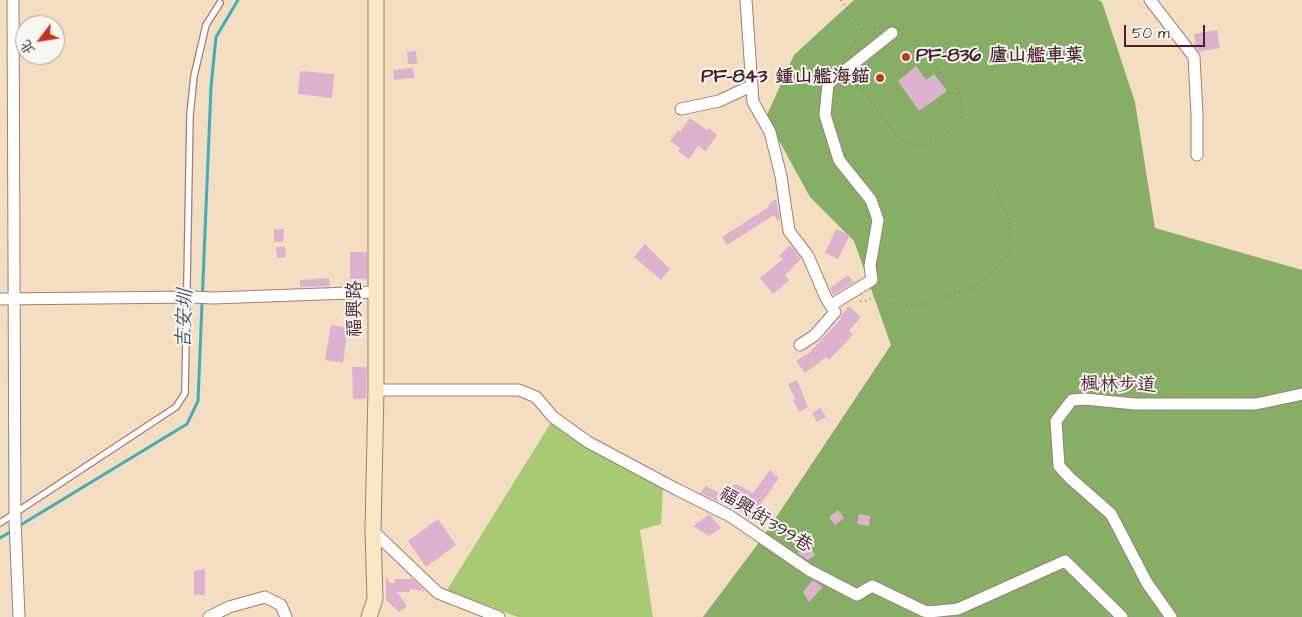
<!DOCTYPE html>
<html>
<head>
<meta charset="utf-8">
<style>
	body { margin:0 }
	#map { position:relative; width:1302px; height:617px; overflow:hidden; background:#f3dec1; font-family:"Architects Daughter","LXGW WenKai TC",sans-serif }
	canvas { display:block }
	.north { position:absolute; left:15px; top:15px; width:50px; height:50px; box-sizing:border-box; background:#f6f6f2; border:1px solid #b1a0a2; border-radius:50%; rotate:239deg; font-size:14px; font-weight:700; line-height:20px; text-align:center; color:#4a1f2b }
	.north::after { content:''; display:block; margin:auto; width:18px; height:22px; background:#c8321e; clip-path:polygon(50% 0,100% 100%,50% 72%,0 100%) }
	.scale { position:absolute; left:1124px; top:25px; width:81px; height:22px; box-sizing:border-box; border:2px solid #4a1f2b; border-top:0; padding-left:6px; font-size:15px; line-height:18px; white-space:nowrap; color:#4a1f2b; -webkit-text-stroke:4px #f6f6f2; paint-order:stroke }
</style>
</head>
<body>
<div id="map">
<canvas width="1302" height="617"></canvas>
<div class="north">北</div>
<div class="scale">50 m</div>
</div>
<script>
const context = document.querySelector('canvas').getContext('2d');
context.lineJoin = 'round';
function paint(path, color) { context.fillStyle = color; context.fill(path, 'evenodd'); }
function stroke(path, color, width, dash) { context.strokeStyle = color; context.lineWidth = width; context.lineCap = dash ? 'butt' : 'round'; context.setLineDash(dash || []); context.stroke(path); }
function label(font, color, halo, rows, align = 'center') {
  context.font = font + ' "Architects Daughter","LXGW WenKai TC",sans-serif'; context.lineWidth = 4; context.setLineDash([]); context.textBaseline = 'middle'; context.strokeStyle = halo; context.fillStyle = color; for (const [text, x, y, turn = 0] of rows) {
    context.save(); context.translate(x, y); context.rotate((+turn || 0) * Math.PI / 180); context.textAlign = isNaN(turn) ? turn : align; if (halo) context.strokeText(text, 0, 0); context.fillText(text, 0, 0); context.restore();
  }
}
paint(new Path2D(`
	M552,421L663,487L661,524L640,530L653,617H518L447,590Z`), '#a8ca72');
paint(new Path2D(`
	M854,0H1098L1102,2L1135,102L1155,228L1302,270V617H703L763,537L891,345L854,241L810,197L766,117L794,55Z`), '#86ae64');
stroke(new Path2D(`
	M19,526L187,424L198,401L211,87L216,37L238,0
	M0,538L12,531`), '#3eaeba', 3);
paint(new Path2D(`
	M1217,30L1220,48L1199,52L1196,47L1194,34Z
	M416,51L417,64H408L407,52Z
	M916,66L926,80L934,74L947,91L919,111L898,81Z
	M413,68L414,78L394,80L393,70Z
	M300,71L334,74L332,98L298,94Z
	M690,118L707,130L709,128L717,135L706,151L698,146L689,159L678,151L680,148L670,141L678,130L680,132Z
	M776,199L780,219L778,221L774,215L727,245L722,237L769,207L768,205Z
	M274,229H284L283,242H274Z
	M836,229L850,235L838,259L825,253Z
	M645,244L670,269L661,280L634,257Z
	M790,245L801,259L785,275L789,280L773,294L760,278L783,259L779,256Z
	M276,247H285L286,257L277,258Z
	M350,252H367V279H350Z
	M848,275L854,282L833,295L830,288Z
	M329,278L330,286L300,287V280Z
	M849,306L861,317L849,331L853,335L829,360L826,357L805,373L796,361L806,354L807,355L841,319L840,318Z
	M331,325L348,328L343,363L325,360Z
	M352,367H367L366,399H353Z
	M797,380L808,407L799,412L793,400L795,399L788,384Z
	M820,408L826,417L817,422L812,413Z
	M770,470L779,478L749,520L733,500L728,506L700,493L706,486L721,494L736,484L753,493Z
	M838,510L844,518L835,525L829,517Z
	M709,514L721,528L709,536L693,526Z
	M859,514L870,516L869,526L857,524Z
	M438,519L456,545L426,567L408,541Z
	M808,545L815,555L808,560L797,553Z
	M205,569V595H194V571Z
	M386,576L390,583H395V579H413L425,591L410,589V592H397L407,606L399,612L386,600Z
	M813,580L823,587L809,602L803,592Z`), '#deb2ce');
const lane = new Path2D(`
	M0,523L176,407L185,393L190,115L194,76L206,25L220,3`);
const street = new Path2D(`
	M13,0L15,521L19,617
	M746,0L753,102L770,132L781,176L789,231L808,256L826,298L835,312L815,335L800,345
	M1150,0L1194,57L1197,114V155
	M681,109L719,101L751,86
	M0,299L193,297L213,298L376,292
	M831,305L872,280L870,266L878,220L871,200L839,160L825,115L828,84L892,33
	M376,390H519L536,397L553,417L588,442L676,489L730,516L809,570L857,595L872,586L924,611L929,612L958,609L1065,561L1122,617
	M373,531L438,593L499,617
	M209,617L229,607L265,597L281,605L286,617
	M1171,617L1147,583L1111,514L1070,478L1059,466L1056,421L1072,400L1085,399L1135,404H1256L1302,394`);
const secondary = new Path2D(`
	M369,617L375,599L373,531L376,390V0`);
stroke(lane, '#9e7e76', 8);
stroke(street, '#9e7e76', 13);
stroke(secondary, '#9e7e76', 17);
stroke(new Path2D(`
	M841,0L863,31L882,26
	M851,50L850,48L863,31
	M854,77L895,134L904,142L921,146L936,140L960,122L961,98L954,80L943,76L915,39L901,35
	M860,301L868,300L876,295L893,297L908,305L918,306L974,287L995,271L1011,251L1009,221L994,182`), '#9e7e76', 2, [1, 4]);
stroke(lane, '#fff', 5.5);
stroke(street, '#fff', 11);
stroke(secondary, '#f7e8c3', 15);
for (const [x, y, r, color] of [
	[906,57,5,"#c8321e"],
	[880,78,5,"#c8321e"]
]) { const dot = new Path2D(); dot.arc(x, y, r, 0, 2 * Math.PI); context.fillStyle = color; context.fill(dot); stroke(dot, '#f6f6f2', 2); }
label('bold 19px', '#4a1f2b', '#f6f6f2', [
	["PF-836 廬山艦車葉",916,57],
	["PF-843 鍾山艦海錨",870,78,"right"]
], 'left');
label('19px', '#4a1f2b', '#f6f6f2', [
	["福興路",356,309,-90],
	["楓林步道",1118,386,1],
	["福興街399巷",765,521,32]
]);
label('italic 20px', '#455864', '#f6f6f2', [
	["吉安圳",186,319,-88]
]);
</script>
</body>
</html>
